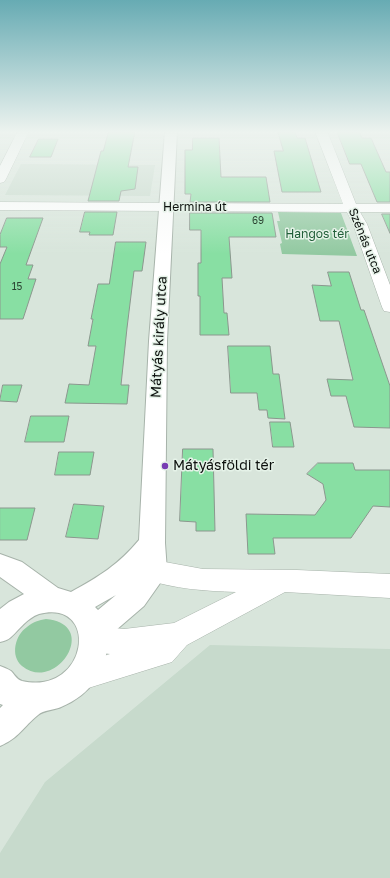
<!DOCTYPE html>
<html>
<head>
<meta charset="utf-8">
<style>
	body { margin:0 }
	canvas { display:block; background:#d8e5db }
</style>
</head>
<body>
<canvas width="390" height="878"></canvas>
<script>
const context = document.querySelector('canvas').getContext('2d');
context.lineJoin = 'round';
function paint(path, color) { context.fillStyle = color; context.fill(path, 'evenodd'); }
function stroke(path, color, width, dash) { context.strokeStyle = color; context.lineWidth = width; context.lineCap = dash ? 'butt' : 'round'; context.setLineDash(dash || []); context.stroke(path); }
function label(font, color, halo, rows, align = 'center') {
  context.font = font + ' "Golos Text",sans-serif'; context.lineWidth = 3; context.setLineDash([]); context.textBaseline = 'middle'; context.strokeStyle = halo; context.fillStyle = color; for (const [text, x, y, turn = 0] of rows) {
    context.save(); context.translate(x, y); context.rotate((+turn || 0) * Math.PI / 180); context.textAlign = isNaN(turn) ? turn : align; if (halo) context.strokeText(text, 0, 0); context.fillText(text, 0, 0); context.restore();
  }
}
paint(new Path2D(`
	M21,164L155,165L150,196L5,195Z
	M210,645L390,649V878H0V853L45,782Z`), '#c7dacc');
paint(new Path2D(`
	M278,212L341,213L357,256L282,254L280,244L282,243L277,221H280Z
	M46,619C101,624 56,694 22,666C10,656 15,635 27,627C33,622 39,620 46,619Z`), '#92c9a1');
const building = new Path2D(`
	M109,131H135L128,167H138L135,189L121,191L119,201H88L101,151H103Z
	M278,131H295L297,138H305L321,192H282L274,151H283Z
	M337,131H359L362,138H371L386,172H390V202H377L361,164H350Z
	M193,138H219L221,177H266L270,202H190L191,194H185V150H192Z
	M39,139H58L51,157H30Z
	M85,212H117L113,235H89L90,232H80Z
	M190,213H272L276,237H229L232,278H222L224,313H227L229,335H200V296H198V263H201V230H190Z
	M382,214H390V233Z
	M7,218H43L26,265H33L28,279H36L23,319H0V264L7,247H0V235Z
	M116,242H146L142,271H134L127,328L121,385H129L127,404L65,403L69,384L89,385L96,346H88L93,319H91L98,284H109Z
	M328,272H349L361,310H364L390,386V428L354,427L346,396H331L327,379L353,380L339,321H320L312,285L331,286Z
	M228,346H270L273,374H279L285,419L268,418L267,410H259L257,393H231Z
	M3,385H22L17,402L0,401Z
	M31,416H69L64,442H25Z
	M270,422H290L294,447H273Z
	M183,449H213L215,531H196V522L180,521Z
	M59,452H94L90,475H55Z
	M318,463H353L355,470H390V507L373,506L351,538H273L275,554H248L246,514L315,515L326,500L323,484L307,474Z
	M74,504L104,506L98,539L66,537Z
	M0,508H35L27,540H0Z`);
paint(building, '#88dfa3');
stroke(building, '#8b978e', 1);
const minor = new Path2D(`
	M18,131H29L6,179L4,182L0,183V166Z
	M315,131H327L356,204H390V212H360L367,224L390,285V312L384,311L382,307L353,224L347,212L0,210V202L343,204Z
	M154,560L203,569L297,570L390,574V598L285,592L187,645L172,662L82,690L72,686L68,676L72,666L110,654L95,652L85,648L81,639L85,630L95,626L124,629L174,623L236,592C206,591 174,589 145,579L141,571L145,563Z`);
const tertiary = new Path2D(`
	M165,131H177L167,341L165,543L167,571L163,579L144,606L108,637C108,669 91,695 61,707C55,710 43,710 38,715C23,727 19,738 0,746V708L3,705L0,704V666C3,667 8,669 11,671C15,675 16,679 22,681C89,696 100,598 39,614C27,618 20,629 11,637C8,640 4,641 0,642V609L9,602L24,594L0,577V554L22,562L58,588L71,592C100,576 118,565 139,540L149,341ZM116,595L98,610L95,607Z`);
stroke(minor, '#a7b3aa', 1);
stroke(tertiary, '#a7b3aa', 2);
paint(minor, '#fff');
paint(tertiary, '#fff');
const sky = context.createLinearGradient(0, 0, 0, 254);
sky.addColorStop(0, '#67abb3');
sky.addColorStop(0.52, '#edf3ef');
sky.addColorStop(1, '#edf3ef00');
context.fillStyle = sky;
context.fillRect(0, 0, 390, 254);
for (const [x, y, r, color] of [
	[165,466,4,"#773db3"]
]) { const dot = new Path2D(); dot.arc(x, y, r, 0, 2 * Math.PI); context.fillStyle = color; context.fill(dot); stroke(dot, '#e5f2e8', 1.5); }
label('10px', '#2b4432', null, [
	["69",258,221],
	["15",17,287]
]);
label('12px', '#0c100d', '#e5f2e8', [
	["Hermina út",195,207],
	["Szénás utca",365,241,68]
]);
label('12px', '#205e38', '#e5f2e8', [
	["Hangos tér",317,234]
]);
label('14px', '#0c100d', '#e5f2e8', [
	["Mátyás király utca",159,337,-87]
]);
label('14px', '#0c100d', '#e5f2e8', [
	["Mátyásföldi tér",173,466]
], 'left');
</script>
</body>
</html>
